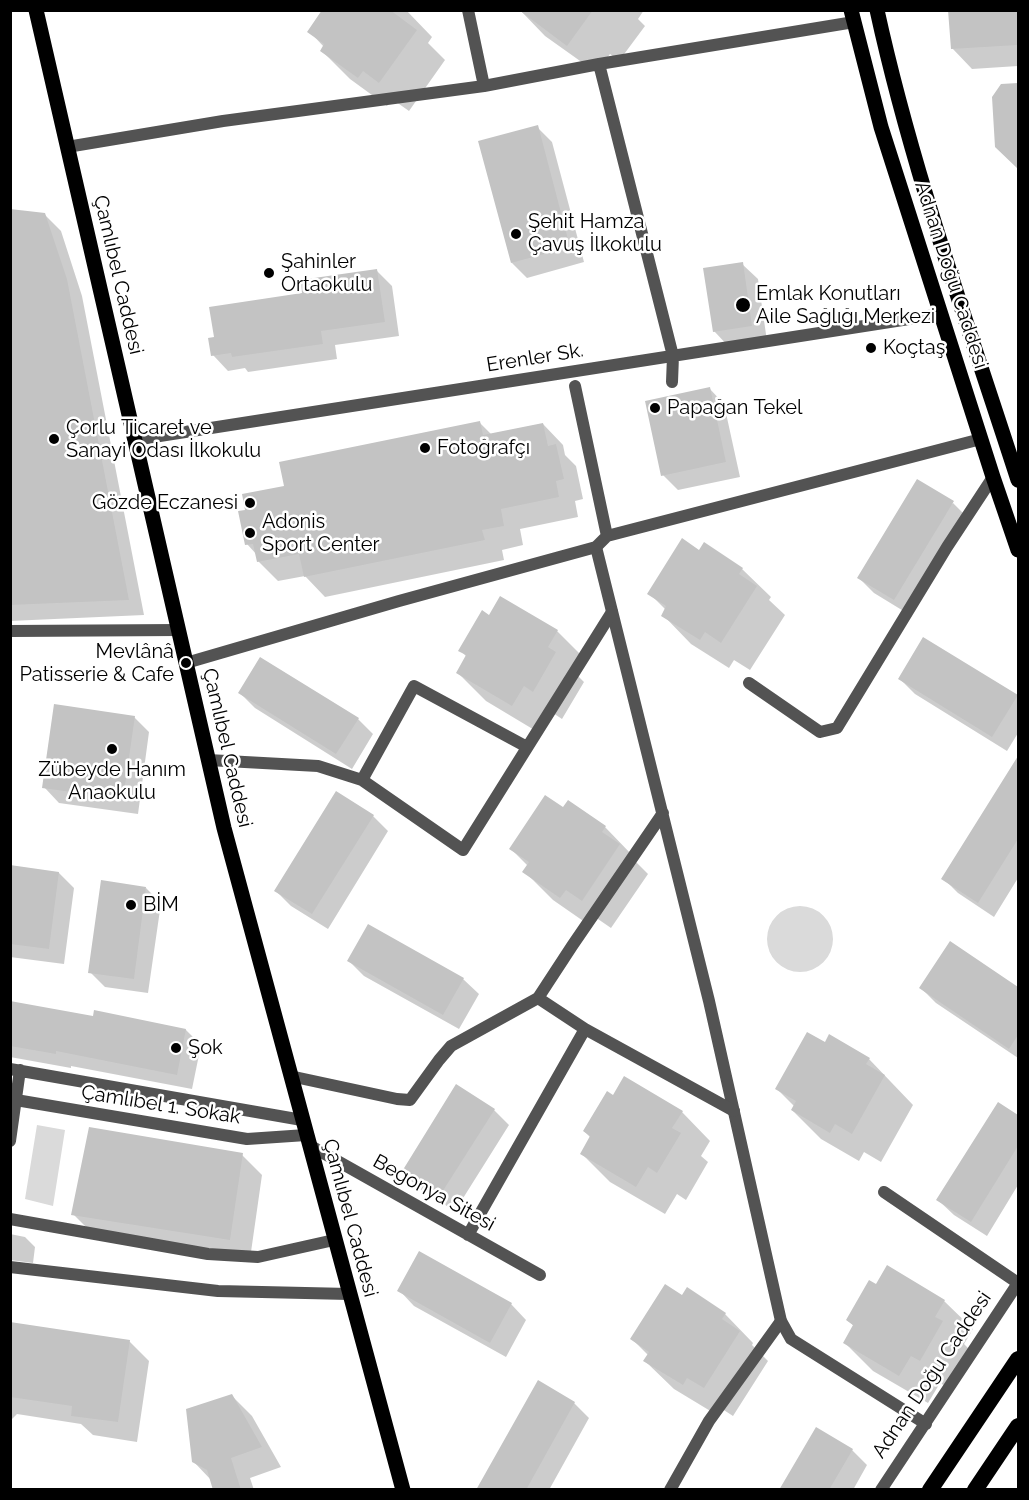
<!DOCTYPE html>
<html>
<head>
<meta charset="utf-8">
<style>
	body { margin:0 }
	#map { position:relative; width:1029px; height:1500px; overflow:hidden; background:#fff; font-family:Raleway,sans-serif }
	canvas { display:block }
	.frame { position:absolute; inset:0; border:12px solid #000; pointer-events:none }
</style>
</head>
<body>
<div id="map">
<canvas width="1029" height="1500"></canvas>
<div class="frame"></div>
</div>
<script>
const context = document.querySelector('canvas').getContext('2d');
context.lineJoin = 'round';
function paint(path, color) { context.fillStyle = color; context.fill(path, 'evenodd'); }
function stroke(path, color, width, dash) { context.strokeStyle = color; context.lineWidth = width; context.lineCap = dash ? 'butt' : 'round'; context.setLineDash(dash || []); context.stroke(path); }
function label(font, color, halo, rows, align = 'center') {
  context.font = font + ' Raleway,sans-serif'; context.lineWidth = 5; context.setLineDash([]); context.textBaseline = 'middle'; context.strokeStyle = halo; context.fillStyle = color; for (const [text, x, y, turn = 0] of rows) {
    context.save(); context.translate(x, y); context.rotate((+turn || 0) * Math.PI / 180); context.textAlign = isNaN(turn) ? turn : align; if (halo) context.strokeText(text, 0, 0); context.fillText(text, 0, 0); context.restore();
  }
}
paint(new Path2D(`
	M767 939a33 33 0 1 1 66 0a33 33 0 1 1-66 0Z
	M37,1125L65,1130L53,1206L25,1199Z`), '#dadada');
paint(new Path2D(`
	M324,10H406L432,37L428,43L445,60L409,111L392,99L387,106L350,79L322,51L324,47L309,31Z
	M520,10H644L638,19L645,26L619,61L610,54L597,73L545,36Z
	M950,10H1018V66L972,69L952,48Z
	M1018,85V168L996,146L1002,86Z
	M537,127L552,142L584,262L527,278L512,263Z
	M10,210L45,215L61,231L82,296L144,615L10,621Z
	M742,264L758,279L767,341L729,347L714,331Z
	M377,271L392,286L399,336L335,345L337,359L248,372L245,368L228,371L213,355L215,338L304,294Z
	M709,388L724,404L740,477L678,490L663,475Z
	M480,423L492,435L543,424L563,445L565,455L576,466L583,499L575,501L578,517L520,529L523,545L502,550L504,560L325,597L305,576L278,581L258,561L257,555L247,544V511L286,487Z
	M953,503L968,518L910,615L874,593L859,578Z
	M700,552L742,569L771,597L769,600L785,615L750,670L734,660L729,668L691,644L663,615L666,610L649,593Z
	M501,598L557,631L586,660L577,675L584,682L562,719L553,713L541,734L486,701L458,673L467,657L460,650L489,617Z
	M900,679L1017,696L1018,698V733L1007,751L915,694Z
	M240,693L358,719L373,734L352,769L255,708Z
	M134,717L149,732L138,814L59,803L44,787Z
	M1008,774L1018,781V878L994,917L958,893L943,878Z
	M563,809L605,827L633,856L632,858L648,874L611,928L595,917L589,925L553,900L524,871L528,866L511,849Z
	M373,816L388,831L328,929L291,906L276,891Z
	M10,867L59,873L74,888L64,964L10,957Z
	M146,888L161,903L148,993L105,987L90,972Z
	M950,943L1018,989V1058L936,1003L921,988Z
	M349,961L463,979L479,994L459,1029L364,976Z
	M10,1002L94,1018L186,1030L201,1045L192,1089L71,1066V1068L10,1057Z
	M826,1044L869,1059L913,1105L881,1162L864,1152L859,1161L821,1139L792,1110L794,1106L777,1089Z
	M457,1086L494,1110L509,1125L455,1211L418,1188L403,1172Z
	M614,1097L682,1112L710,1141L701,1156L708,1162L686,1200L677,1194L665,1214L610,1182L582,1154L591,1138L584,1131Z
	M999,1104L1018,1116V1185L987,1236L954,1215L938,1200Z
	M242,1155L262,1175L250,1259L93,1234L73,1214Z
	M10,1234L25,1237L35,1247L33,1263L10,1260Z
	M876,1286L944,1301L973,1329L964,1344L971,1351L949,1388L940,1383L928,1403L873,1371L844,1342L854,1326L847,1320Z
	M399,1290L511,1304L526,1320L506,1357L414,1306Z
	M682,1297L725,1314L753,1343L752,1345L768,1361L733,1416L716,1405L712,1412L674,1389L645,1361L649,1356L632,1339Z
	M10,1323L129,1341L149,1361L137,1442L93,1435L81,1424L17,1414L10,1421Z
	M232,1396L252,1416L281,1467L250,1478L254,1490H215L212,1481L193,1461Z
	M574,1403L589,1418L549,1490H483Z
	M852,1450L867,1465L853,1490H780Z`), '#0003');
paint(new Path2D(`
	M322,10H390L417,30L379,83L363,71L358,78L320,51L324,44L307,32Z
	M519,10H593L567,46Z
	M948,10H1018V45L951,49Z
	M1018,83V169L995,147L992,97L1001,84Z
	M538,125L570,247L511,263L478,141Z
	M10,209L45,213L67,279L129,600L10,605Z
	M743,262L752,326L713,332L703,268Z
	M377,269L385,322L321,331L323,344L232,357L231,353L211,356L208,338L214,337L209,307L302,293L300,280Z
	M710,387L726,462L661,476L645,401Z
	M480,421L483,435L543,423L548,446L556,444L564,479L556,481L559,497L501,509L504,526L482,530L485,540L304,577L299,554L257,562L253,544L245,545L238,511L245,510L242,494L284,486L279,462Z
	M917,479L954,501L894,600L857,578Z
	M682,538L699,550L704,542L743,568L739,574L757,586L721,643L705,632L700,640L661,616L666,606L647,594Z
	M500,596L558,630L548,647L556,652L533,692L524,686L512,706L456,673L466,655L458,651L482,610L489,615Z
	M923,637L1018,695L992,737L898,679Z
	M260,657L359,718L336,754L238,693Z
	M54,704L135,716L123,799L42,788Z
	M1018,756V839L978,903L941,879Z
	M336,791L374,815L312,914L274,891Z
	M545,795L563,807L568,800L606,826L602,832L620,844L582,901L566,890L560,898L522,872L529,862L509,849Z
	M10,865L59,872L49,949L10,944Z
	M101,880L146,887L134,979L88,973Z
	M368,924L464,978L443,1015L347,961Z
	M950,941L1018,987V1035L1009,1049L919,988Z
	M10,1001L93,1016L94,1010L186,1029L177,1075L56,1051V1054L10,1046Z
	M807,1032L825,1042L829,1034L870,1058L866,1064L885,1075L852,1134L835,1124L830,1133L791,1110L796,1101L775,1089Z
	M624,1076L683,1111L672,1128L681,1133L657,1173L648,1167L636,1187L580,1154L590,1136L583,1131L607,1091L613,1095Z
	M456,1084L495,1109L439,1197L401,1173Z
	M998,1102L1018,1115V1146L971,1222L936,1200Z
	M89,1127L243,1153L230,1240L71,1215Z
	M419,1251L512,1303L490,1343L397,1291Z
	M887,1265L945,1300L935,1317L943,1321L920,1361L911,1356L899,1376L843,1343L853,1325L846,1320L869,1280L876,1284Z
	M665,1284L682,1295L687,1287L726,1313L722,1319L740,1331L704,1388L687,1378L683,1385L643,1361L649,1352L630,1339Z
	M10,1322L130,1340L118,1422L71,1416L72,1406L10,1397Z
	M538,1380L575,1402L526,1490H476Z
	M232,1394L262,1447L231,1458L241,1490H213L207,1470L192,1462L186,1409Z
	M816,1427L853,1449L829,1490H779Z`), '#c3c3c3');
stroke(new Path2D(`
	M596,547L709,1001L781,1321L791,1339L926,1424
	M290,1076L397,1099L410,1100L439,1060L451,1046L538,998L572,946L663,813`), '#535353', 12);
stroke(new Path2D(`
	M468,10L484,86
	M599,64L673,356L672,382
	M67,147L223,121L484,86L599,64L854,22
	M575,386L607,536
	M134,440L941,314
	M10,631L179,630
	M186,663L399,601L596,547L607,536L981,439
	M749,683L820,732L837,728L947,547L993,477
	M208,760L318,766L362,780L463,850L612,612
	M362,780L414,686L527,747
	M538,998L585,1029L734,1111
	M10,1069L302,1120
	M10,1099L247,1139L306,1135
	M10,1141L20,1070
	M309,1145L540,1275
	M884,1192L1018,1283
	M10,1219L208,1254L258,1257L334,1240
	M468,1235L585,1029
	M10,1267L218,1291L349,1294
	M670,1490L709,1421L781,1321
	M881,1490L1018,1283`), '#535353', 12);
stroke(new Path2D(`
	M36,10L224,828L403,1490
	M851,10L881,127L993,477L1018,550
	M877,10C912,170 968,325 1018,480`), '#000', 15);
stroke(new Path2D(`
	M930,1490L1018,1359
	M975,1490L1018,1426`), '#000', 16);
for (const [x, y, r, color] of [
	[516,234,6,"#000"],
	[269,273,6,"#000"],
	[743,305,8,"#000"],
	[871,348,6,"#000"],
	[655,408,6,"#000"],
	[54,439,6,"#000"],
	[425,448,6,"#000"],
	[250,503,6,"#000"],
	[250,533,6,"#000"],
	[186,663,6,"#000"],
	[112,749,6,"#000"],
	[131,905,6,"#000"],
	[176,1048,6,"#000"]
]) { const dot = new Path2D(); dot.arc(x, y, r, 0, 2 * Math.PI); context.fillStyle = color; context.fill(dot); stroke(dot, '#fff', 2); }
label('20px', '#000', '#fff', [
	["Şehit Hamza",528,222],
	["Çavuş İlkokulu",528,245],
	["Şahinler",281,262],
	["Ortaokulu",281,285],
	["Emlak Konutları",756,294],
	["Aile Sağlığı Merkezi",756,317],
	["Koçtaş",883,348],
	["Papağan Tekel",667,408],
	["Çorlu Ticaret ve",66,428],
	["Sanayi Odası İlkokulu",66,451],
	["Fotoğrafçı",437,448],
	["Gözde Eczanesi",238,503,"right"],
	["Adonis",262,522],
	["Sport Center",262,545],
	["Mevlânâ",174,652,"right"],
	["Patisserie & Cafe",174,675,"right"],
	["Zübeyde Hanım",112,770,"center"],
	["Anaokulu",112,793,"center"],
	["BİM",143,905],
	["Şok",188,1048]
], 'left');
label('20px', '#000', '#fff', [
	["Çamlıbel Caddesi",118,275,77],
	["Adnan Doğu Caddesi",951,275,72],
	["Erenler Sk.",535,358,-9],
	["Çamlıbel Caddesi",227,748,77],
	["Çamlıbel 1. Sokak",161,1105,9],
	["Begonya Sitesi",434,1193,29],
	["Çamlıbel Caddesi",350,1218,75],
	["Adnan Doğu Caddesi",932,1375,-56]
]);
</script>
</body>
</html>
